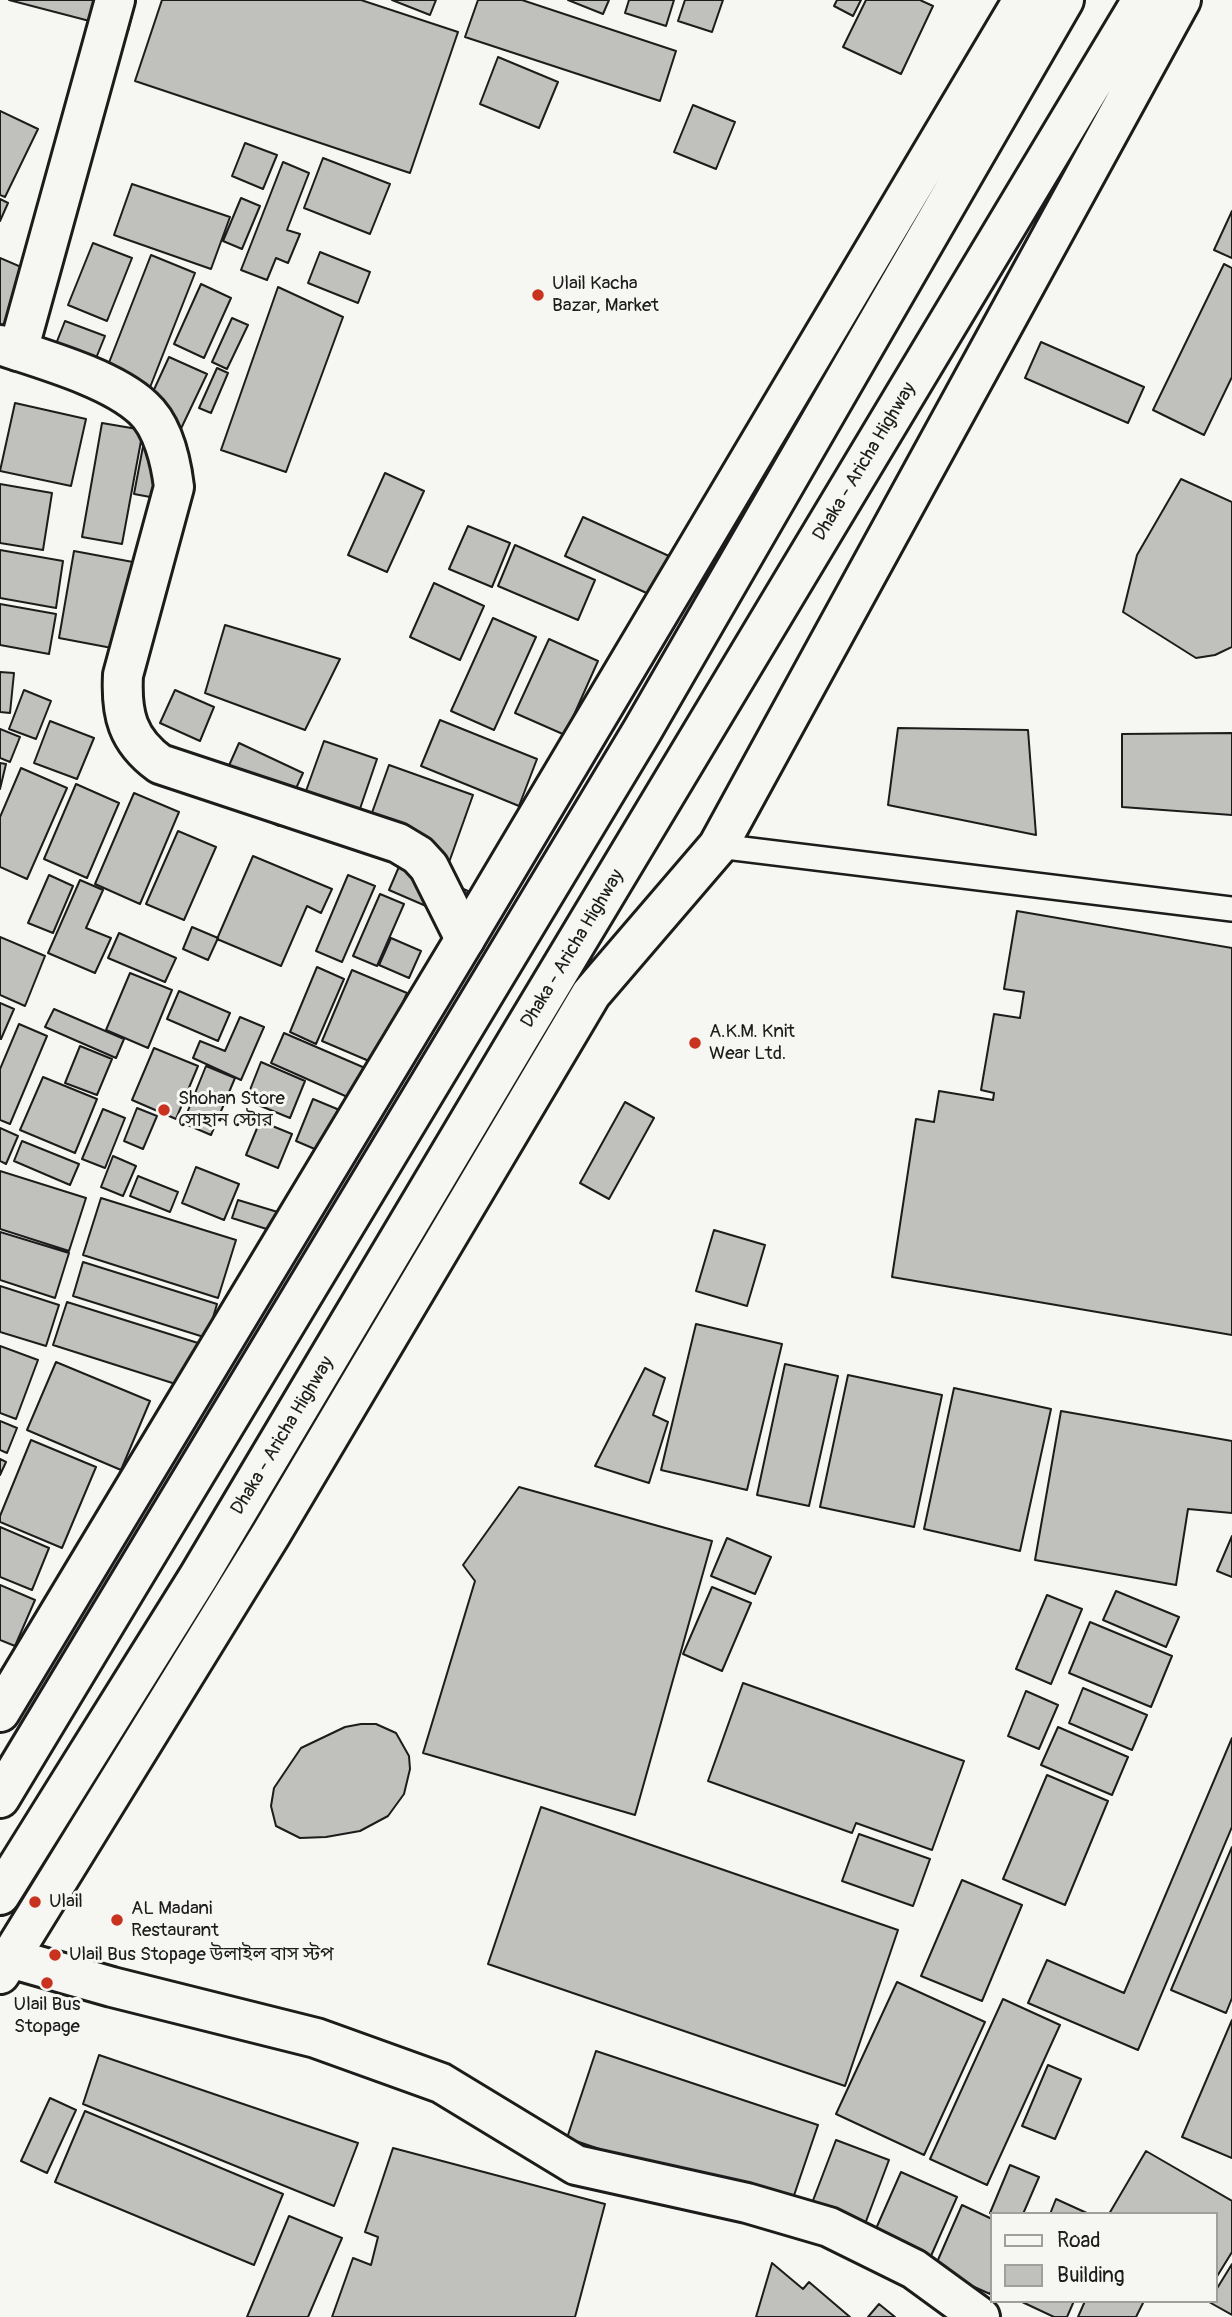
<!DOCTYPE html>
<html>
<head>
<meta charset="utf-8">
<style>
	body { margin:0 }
	#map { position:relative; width:1232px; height:2317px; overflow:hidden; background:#f6f6f2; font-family:Pangolin,sans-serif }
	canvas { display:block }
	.legend { position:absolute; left:990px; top:2212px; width:228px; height:91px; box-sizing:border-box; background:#f6f6f2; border:2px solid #9f9f9c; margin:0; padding:9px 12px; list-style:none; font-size:21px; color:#1c1c1c }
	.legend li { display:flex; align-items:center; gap:14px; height:35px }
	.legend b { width:35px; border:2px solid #9f9f9c }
</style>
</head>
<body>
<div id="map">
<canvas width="1232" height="2317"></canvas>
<ul class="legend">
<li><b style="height:9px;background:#f6f6f2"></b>Road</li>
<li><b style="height:19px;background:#c0c0bd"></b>Building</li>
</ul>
</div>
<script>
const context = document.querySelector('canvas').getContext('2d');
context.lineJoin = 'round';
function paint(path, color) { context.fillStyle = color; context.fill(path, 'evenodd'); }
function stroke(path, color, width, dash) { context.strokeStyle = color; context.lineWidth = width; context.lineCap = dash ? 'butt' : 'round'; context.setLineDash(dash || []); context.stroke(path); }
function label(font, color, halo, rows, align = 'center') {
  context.font = font + ' Pangolin,"Noto Sans Bengali",sans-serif'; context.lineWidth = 6; context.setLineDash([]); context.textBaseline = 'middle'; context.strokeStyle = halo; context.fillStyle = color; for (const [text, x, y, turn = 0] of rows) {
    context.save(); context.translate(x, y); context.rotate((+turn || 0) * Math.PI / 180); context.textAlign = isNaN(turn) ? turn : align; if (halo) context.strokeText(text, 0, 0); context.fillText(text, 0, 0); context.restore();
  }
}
const building = new Path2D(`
	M9,0H136L128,31Z
	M162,0H361L458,32L410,173L135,81Z
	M392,0H436L430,15Z
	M478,0H522L676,51L660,101L465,37Z
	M568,0H609L603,14Z
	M629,0H674L666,26L625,13Z
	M685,0H723L712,32L678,21Z
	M837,0H861L853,16L834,6Z
	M866,0H920L933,6L901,74L843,47Z
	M498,57L558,82L539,128L480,104Z
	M693,105L735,122L716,169L674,152Z
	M0,111L38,129L5,197L0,195Z
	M245,143L277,155L263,189L232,176Z
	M323,158L390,184L370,234L304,208Z
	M283,162L309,173L287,230L300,234L288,263L276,258L267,280L241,270Z
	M132,184L230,217L211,269L114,235Z
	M241,198L260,206L242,249L223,241Z
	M0,199L8,203L0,221Z
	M1232,211V258L1214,250Z
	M93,243L132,258L107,321L68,305Z
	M320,252L370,272L358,303L308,283Z
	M151,255L195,273L147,395L103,378Z
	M0,258L56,282L0,362Z
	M1224,264L1232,268V377L1204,435L1153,410Z
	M201,284L231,298L204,358L174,344Z
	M278,287L343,317L286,472L221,450Z
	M232,318L248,325L227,369L212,362Z
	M65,321L105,336L82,393L43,377Z
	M1041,342L1144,387L1128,423L1025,378Z
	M169,357L207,374L177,437L140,420Z
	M217,368L228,373L211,413L199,408Z
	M15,403L86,419L71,486L0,471Z
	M102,423L143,430L122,544L82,537Z
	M145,436L161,499L134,494Z
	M385,473L424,491L387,572L348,555Z
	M1181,479L1232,502V647L1215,655L1196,658L1123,612L1137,555Z
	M0,484L52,493L43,550L0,543Z
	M583,517L669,556L651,595L565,556Z
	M468,526L510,543L492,587L449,569Z
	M515,545L595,580L578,620L498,586Z
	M0,550L63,561L56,608L0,598Z
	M74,551L149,565L133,652L59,638Z
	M434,583L484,606L460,660L410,637Z
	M0,604L56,614L49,654L0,645Z
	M493,618L536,637L494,730L451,711Z
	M225,625L340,659L305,730L205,693Z
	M549,639L598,661L565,735L515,713Z
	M0,672L14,673L10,713L0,712Z
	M24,690L51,701L36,739L9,729Z
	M175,690L214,707L200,741L160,723Z
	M440,720L537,759L519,806L421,766Z
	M50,721L94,738L77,779L34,763Z
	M898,728L1028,730L1036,835L888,805Z
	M0,729L20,737L10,762L0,758Z
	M1232,733V815L1122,807V734Z
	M324,741L377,759L351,835L297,816Z
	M239,743L303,773L279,826L215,797Z
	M0,763L6,764L0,789Z
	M389,765L473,795L447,868L363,838Z
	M21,768L67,788L27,879L0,867V817Z
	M76,784L119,803L87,878L44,859Z
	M134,793L179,812L140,904L95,884Z
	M178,831L216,847L184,920L146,904Z
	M253,856L332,889L321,913L307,906L281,966L217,939Z
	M401,862L468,891L456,919L389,890Z
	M49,875L73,886L53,933L28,923Z
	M348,875L375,886L342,962L316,951Z
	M80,880L103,890L86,928L111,938L95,973L48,953Z
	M380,894L404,904L377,966L353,956Z
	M1017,911L1232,948V1335L892,1277L916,1119L934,1122L939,1091L993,1100L994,1093L981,1090L994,1014L1020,1018L1024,992L1004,989Z
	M192,927L218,938L208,960L183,949Z
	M119,933L176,958L165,982L108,958Z
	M0,937L45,956L25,1006L0,995Z
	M391,938L421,951L409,978L379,965Z
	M317,967L344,979L316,1044L290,1032Z
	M352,970L407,993L376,1064L322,1041Z
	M130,973L172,990L148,1048L106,1030Z
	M179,991L230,1013L218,1041L167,1019Z
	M0,1003L14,1009L1,1039H0Z
	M54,1009L124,1039L116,1058L45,1027Z
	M240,1017L264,1027L241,1080L193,1058L200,1041L225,1051Z
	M19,1024L47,1036L10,1124L0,1120V1069Z
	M284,1033L365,1068L352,1099L271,1063Z
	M80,1046L112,1059L97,1095L65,1083Z
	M154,1048L198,1066L176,1119L132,1100Z
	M261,1062L305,1081L290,1118L246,1100Z
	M206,1066L235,1078L211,1135L183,1123Z
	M43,1077L97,1099L75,1153L20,1130Z
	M313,1099L342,1111L324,1153L296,1141Z
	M625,1102L654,1118L609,1199L580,1183Z
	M137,1108L157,1116L143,1149L124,1141Z
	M103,1109L125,1118L105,1168L82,1159Z
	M260,1121L292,1134L278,1168L246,1155Z
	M0,1128L18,1136L6,1164L0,1161Z
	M22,1141L79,1164L70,1185L14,1161Z
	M113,1156L136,1166L123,1196L101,1187Z
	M196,1167L239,1184L224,1220L182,1203Z
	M0,1171L86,1198L69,1251L0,1229Z
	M138,1176L178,1192L170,1212L130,1196Z
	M101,1198L236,1240L218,1298L83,1255Z
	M238,1200L281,1213L276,1232L232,1218Z
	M714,1230L765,1245L747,1306L696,1291Z
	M0,1232L69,1253L55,1298L0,1280Z
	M83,1262L217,1304L207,1338L73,1296Z
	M0,1286L59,1305L46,1346L0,1332Z
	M67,1302L198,1343L185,1387L53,1345Z
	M696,1324L782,1344L747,1490L661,1470Z
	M0,1346L38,1360L16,1419L0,1413Z
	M56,1362L150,1401L121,1470L27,1430Z
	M785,1364L838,1376L809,1506L757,1495Z
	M645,1368L665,1378L653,1415L668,1422L649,1483L595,1466Z
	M848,1375L942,1395L914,1527L820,1507Z
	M954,1388L1051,1409L1020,1551L924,1529Z
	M1061,1411L1232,1441V1513L1188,1509L1176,1585L1035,1560Z
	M0,1421L17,1428L7,1453L0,1450Z
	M31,1440L96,1467L62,1548L0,1522V1516Z
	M0,1459L6,1462L0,1475Z
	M519,1487L712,1541L635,1815L423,1753L475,1581L463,1565Z
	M0,1527L49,1548L32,1590L0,1577Z
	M1232,1536V1577L1217,1571Z
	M727,1538L771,1557L755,1594L711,1576Z
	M0,1585L35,1600L15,1646L0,1640Z
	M712,1587L751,1603L722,1671L683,1654Z
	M1116,1591L1179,1617L1166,1647L1103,1620Z
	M1047,1595L1082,1609L1051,1684L1016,1669Z
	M1090,1622L1172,1656L1151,1707L1069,1673Z
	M743,1683L964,1761L932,1850L856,1823L852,1833L708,1781Z
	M1083,1688L1147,1715L1132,1750L1069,1723Z
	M1026,1691L1058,1705L1039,1749L1008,1736Z
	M361,1724H376L396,1733L409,1756L410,1769L404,1794L388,1816L360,1831L326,1837L300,1838L276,1826L271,1806L274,1788L301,1748L345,1727Z
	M1058,1727L1128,1757L1112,1795L1041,1765Z
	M1232,1738V1827L1138,2050L1028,2003L1047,1960L1124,1993Z
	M1047,1775L1108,1801L1065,1905L1003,1879Z
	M541,1807L898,1930L845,2086L488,1964Z
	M859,1834L930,1859L913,1906L842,1881Z
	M1232,1847V1998L1226,2013L1171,1990Z
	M962,1880L1022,1905L982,2001L921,1976Z
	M897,1982L985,2022L924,2155L836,2114Z
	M1003,1999L1060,2025L987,2185L930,2159Z
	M1232,2020V2158L1182,2137Z
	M596,2051L818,2125L788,2213L567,2138Z
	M99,2055L358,2143L334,2206L83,2104Z
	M1048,2065L1081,2079L1055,2139L1022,2126Z
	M50,2098L76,2110L47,2173L21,2161Z
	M85,2111L283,2194L254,2265L55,2182Z
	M836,2140L889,2160L862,2232L809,2211Z
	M393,2148L605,2204L575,2317H332L353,2258L371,2265L378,2237L365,2232Z
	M1146,2151L1232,2201V2252L1216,2278V2214H1109Z
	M1010,2165L1039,2177L1023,2214H992L990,2213Z
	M901,2172L957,2197L927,2265L871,2240Z
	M1056,2199L1089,2214H1050Z
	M962,2205L992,2219V2289L990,2294L934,2269Z
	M289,2216L342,2238L308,2317H247Z
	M772,2263L803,2289L809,2282L850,2317H756Z
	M1232,2264V2315L1209,2302L1216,2301V2290Z
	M1020,2301H1074L1067,2317H1054Z
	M1085,2301H1144L1136,2317H1078Z
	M879,2304L895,2317H868Z`);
paint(building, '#c0c0bd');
stroke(building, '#1c1c1c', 2);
const service = new Path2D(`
	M718,846L1232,909`);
const minor = new Path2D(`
	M18,351L115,0
	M10,1958L112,1987L316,2038L441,2083L576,2165L747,2203L829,2227L914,2269L980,2317`);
const tertiary = new Path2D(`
	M0,345C42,359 111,378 143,408C163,426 171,462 174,487L123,675C121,714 127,740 160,764L398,843L418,855L429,867L465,939`);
const trunk = new Path2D(`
	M0,1712L465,939L1023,0
	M0,1798L642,731L1064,0
	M0,1895L199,1576L519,1038L1142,0
	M0,1974L271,1534L591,994L718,846L1181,0`);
stroke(service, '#1c1c1c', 28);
stroke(minor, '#1c1c1c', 44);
stroke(tertiary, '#1c1c1c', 44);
stroke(trunk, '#1c1c1c', 44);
stroke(service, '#f6f6f2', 23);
stroke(minor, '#f6f6f2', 38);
stroke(tertiary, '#f6f6f2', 38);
stroke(trunk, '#f6f6f2', 38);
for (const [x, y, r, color] of [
	[538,295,7,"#c8321e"],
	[695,1043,7,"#c8321e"],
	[164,1110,7,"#c8321e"],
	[35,1902,7,"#c8321e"],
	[117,1920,7,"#c8321e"],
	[55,1955,7,"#c8321e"],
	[47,1983,7,"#c8321e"]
]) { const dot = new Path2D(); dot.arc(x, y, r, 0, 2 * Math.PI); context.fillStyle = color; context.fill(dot); stroke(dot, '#f6f6f2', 2.5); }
label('19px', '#1c1c1c', '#f6f6f2', [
	["Ulail Kacha",552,284],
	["Bazar, Market",552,306],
	["A.K.M. Knit",709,1032],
	["Wear Ltd.",709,1054],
	["Shohan Store",178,1099],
	["সোহান স্টোর",178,1121],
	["Ulail",49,1902],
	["AL Madani",131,1909],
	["Restaurant",131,1931],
	["Ulail Bus Stopage উলাইল বাস স্টপ",69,1955],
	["Ulail Bus",47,2005,"center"],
	["Stopage",47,2027,"center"]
], 'left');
label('19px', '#1c1c1c', '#f6f6f2', [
	["Dhaka - Aricha Highway",865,462,-59],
	["Dhaka - Aricha Highway",573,949,-59],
	["Dhaka - Aricha Highway",283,1436,-59]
]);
</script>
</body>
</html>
